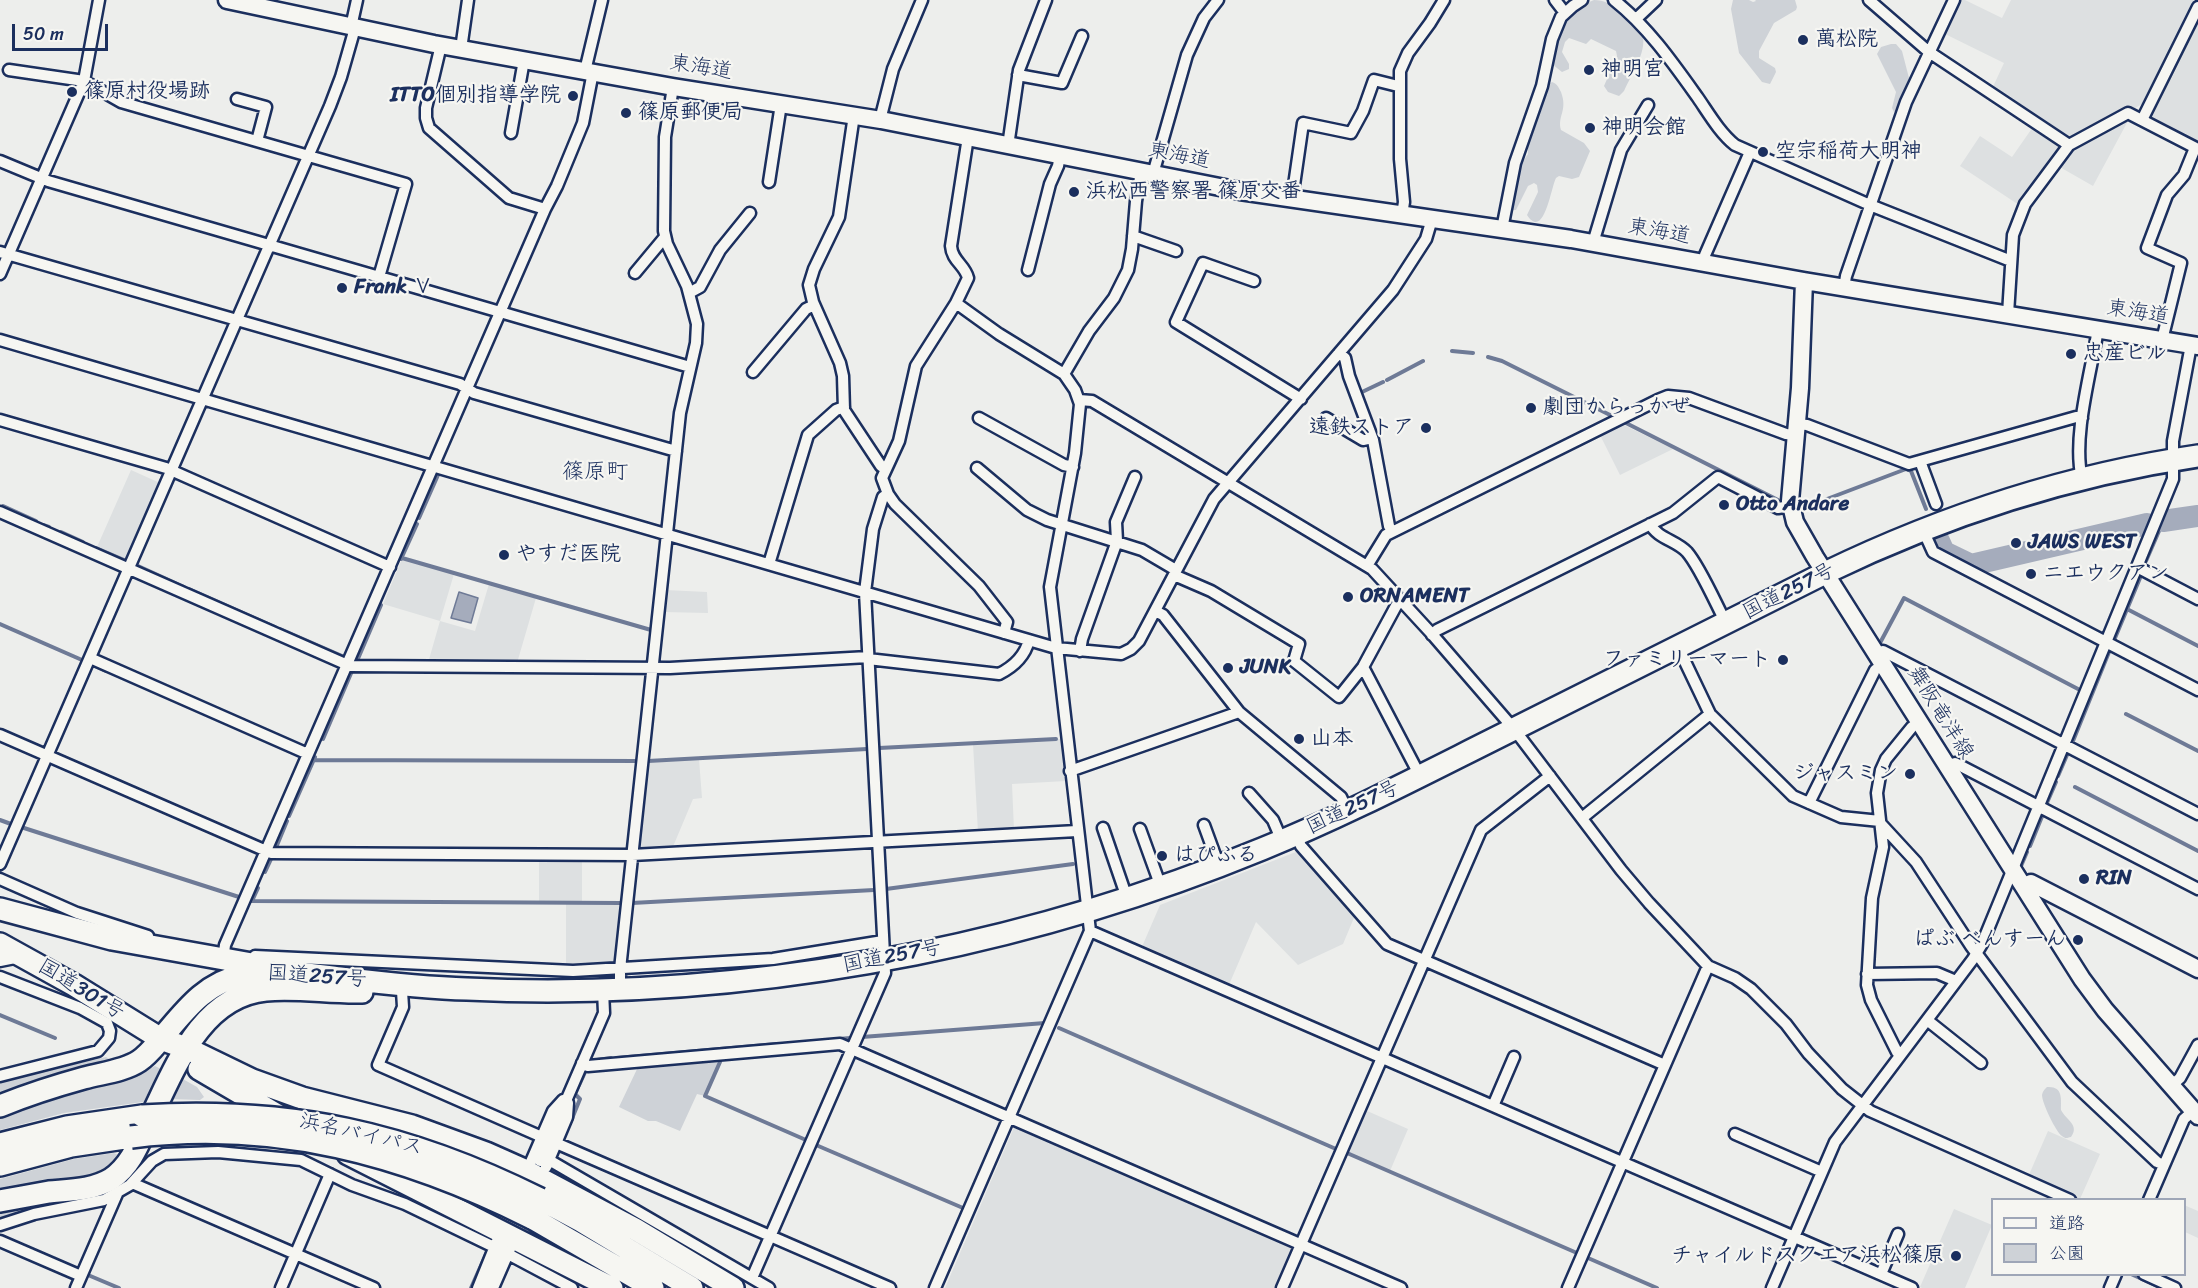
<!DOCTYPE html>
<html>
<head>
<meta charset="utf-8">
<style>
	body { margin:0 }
	#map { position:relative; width:2198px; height:1288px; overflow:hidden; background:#edeeec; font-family:Sriracha,"Klee One",sans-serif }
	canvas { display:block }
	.legend { position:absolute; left:1991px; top:1198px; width:195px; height:78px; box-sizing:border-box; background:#f6f6f2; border:2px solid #9ea6b7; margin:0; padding:8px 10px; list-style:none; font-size:18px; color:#1b2f5e }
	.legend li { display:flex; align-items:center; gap:12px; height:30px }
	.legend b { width:30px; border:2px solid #9ea6b7 }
	.scale { position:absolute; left:12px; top:24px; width:96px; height:27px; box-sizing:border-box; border:3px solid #1b2f5e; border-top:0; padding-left:8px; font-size:18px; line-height:21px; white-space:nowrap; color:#1b2f5e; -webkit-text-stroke:4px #f6f6f2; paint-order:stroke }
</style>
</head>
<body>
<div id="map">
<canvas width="2198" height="1288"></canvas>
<ul class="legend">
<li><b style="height:8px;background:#f6f6f2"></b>道路</li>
<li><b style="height:16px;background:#ced2d7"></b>公園</li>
</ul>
<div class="scale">50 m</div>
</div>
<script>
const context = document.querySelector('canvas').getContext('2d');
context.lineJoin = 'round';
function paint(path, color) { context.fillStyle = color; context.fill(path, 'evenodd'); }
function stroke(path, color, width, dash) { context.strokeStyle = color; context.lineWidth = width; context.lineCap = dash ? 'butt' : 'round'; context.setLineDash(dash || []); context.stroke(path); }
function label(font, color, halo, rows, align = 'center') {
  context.font = font + ' Sriracha,"Klee One",sans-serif'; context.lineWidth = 4.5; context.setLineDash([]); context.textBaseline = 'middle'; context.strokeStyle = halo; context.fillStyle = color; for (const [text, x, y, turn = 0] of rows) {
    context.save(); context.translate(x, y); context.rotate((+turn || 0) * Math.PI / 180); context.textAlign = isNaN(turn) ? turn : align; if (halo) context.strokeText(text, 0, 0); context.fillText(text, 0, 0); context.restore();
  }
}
paint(new Path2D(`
	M1960,0H1965L2002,18L2011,0H2195L2144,103L2135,108L2131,106L2067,141L1991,91L2004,63L1943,33Z
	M2198,20V143L2149,119Z
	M2128,119H2129L2093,186L2058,166L2072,148Z
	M2035,124L2064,144L2019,205L1960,166L1980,136L2012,157Z
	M1622,424L1673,449L1620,475L1600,435Z
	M131,470L160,483L127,560L97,547Z
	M402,559L454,574L440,621L475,631L489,584L536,598L517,663H428L440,621L383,604Z
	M665,590L707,592L708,613L663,612Z
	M1061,739L1066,781L1012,784L1014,830L978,832L973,744Z
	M699,759L702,798L693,799L672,849L640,851L637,848L647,762Z
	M1301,850L1356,913L1343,944L1298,965L1256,922L1228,987L1141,949L1160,905Z
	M539,859H582V902H539Z
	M566,904H622L615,966L566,968Z
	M1365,1110L1408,1129L1390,1171L1346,1152Z
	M1015,1125L1292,1246L1274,1288H945Z
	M2048,1131L2100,1154L2080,1199L2028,1177Z
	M2184,1205L2198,1211V1238L2185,1232Z
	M1954,1209L1992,1225L1965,1288H1922L1920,1287Z`), '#dde0e1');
paint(new Path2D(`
	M1594,0C1614,0 1627,18 1641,31C1650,48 1631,75 1624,91L1619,96L1608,92L1604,86L1617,56L1616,51L1591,39L1586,44L1569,38L1565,42L1562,52L1569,64V69L1562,72L1552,64C1551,37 1568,9 1594,0Z
	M1733,0H1749L1753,2L1756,1L1755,0H1795L1797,7L1796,10L1774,23L1759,51V58L1775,68L1776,72L1770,84L1762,82L1739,53L1731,9Z
	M1891,44H1896L1902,51L1909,78L1898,110L1894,112L1892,108L1896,92L1877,54L1881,47Z
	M1552,82C1557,84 1558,86 1561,92C1568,111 1557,116 1561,130L1584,143L1590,151L1579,177L1572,179L1559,176L1556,178C1551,187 1544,241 1527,215L1538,192L1537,185L1534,183L1528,186L1516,210H1510L1519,167L1528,154V141L1546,86Z
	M106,1057L111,1060L110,1063L0,1099V1082Z
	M717,1059L718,1064L705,1096L697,1094L680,1131L656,1121H648L619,1107L638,1067Z
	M155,1066L163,1070L150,1101L64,1113L0,1130V1113L41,1098L133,1076Z
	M181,1078L197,1087L204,1097L200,1100L171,1099Z
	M2047,1087C2063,1086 2061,1098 2061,1110C2066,1120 2080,1125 2071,1137C2066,1138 2066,1139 2062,1136C2056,1132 2042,1103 2042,1095C2043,1091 2044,1090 2047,1087Z
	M114,1153L118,1155L112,1167L95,1179L0,1195V1179L74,1159Z
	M44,1203L41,1207L0,1219V1208Z`), '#ced2d7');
const water = new Path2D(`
	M459,592L478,598L471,623L451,618Z`);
paint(water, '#a5acbc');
stroke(water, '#6e7a96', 1.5);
stroke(new Path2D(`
	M1452,351L1473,353
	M1488,357L1502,361L1612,416
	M1387,380L1423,361
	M1362,392L1383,382
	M1624,422L1778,500
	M3,506L36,521
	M1798,510L1906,469L1911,471L1926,509
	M419,518L438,475
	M2162,523L2163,521
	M43,525L49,527
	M61,532L83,542
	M96,548L124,560
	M402,558L651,630
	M401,559L417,524
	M2146,561L2159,531
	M138,566L184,587
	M189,589L275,627
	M2127,609L2198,646
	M0,624L82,660
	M280,629L342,656
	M2115,638L2140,578
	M1880,643L1904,598L2078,689
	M357,661L381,605
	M93,665L106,671
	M2126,714L2198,751
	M323,739L352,671
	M2073,741L2109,652
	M879,748L1056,739
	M314,760L636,761
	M648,761L867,749
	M2058,776L2067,755
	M2075,787L2198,851
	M2046,805L2056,782
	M289,816L315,757
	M0,820L11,824
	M24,828L239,897
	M2030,846L2043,814
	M275,850L287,821
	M2021,866L2027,852
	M265,872L272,857
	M886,889L1073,864
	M251,901L621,903
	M252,901L258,888
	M632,903L874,890
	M0,1015L55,1038
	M1059,1028L1336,1149
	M862,1037L1045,1023
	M839,1039L850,1038
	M617,1058L777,1044
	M590,1061L611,1058
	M720,1062L705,1096L806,1140
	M571,1121L580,1099L575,1094L586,1070
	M816,1145L963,1208
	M1347,1153L1577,1253
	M1588,1258L1657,1288
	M2131,1274L2162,1288
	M88,1275L119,1288
	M471,1288L487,1252`), '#6e7a96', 4);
stroke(new Path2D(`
	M2163,521L2198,516
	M1939,541L1944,552L1971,565L2147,524`), '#a5acbc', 22);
const street = new Path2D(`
	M1555,0L1565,13
	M1614,0C1648,27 1673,63 1698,98C1709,114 1720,133 1735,145L1870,205L2011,261
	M1869,0L1929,52L2069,145
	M1636,19L1656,0
	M351,27L357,0
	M441,45L426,108V118L429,128L509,198L545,209
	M461,49L468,0
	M9,70L84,81L121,102L406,184L379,277
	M585,71L602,0
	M1018,75L1062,83L1082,36
	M237,99L266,107L257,141
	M854,115L839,217L814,269L809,285L813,302L840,363L843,376L844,410L881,466L886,468
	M880,120L893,69L922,0
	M2142,120L2198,7
	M511,133L524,60
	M968,137L951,246C952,261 965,265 968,278L956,303L916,366L899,441L882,478L888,494L895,504L979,586L1007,622L1004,633
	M1008,146L1019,70L1046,0
	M0,161L48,181L690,367
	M1153,174L1187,55L1204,18L1218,0
	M769,182L781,104
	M1292,199L1303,123L1351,133L1363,111L1374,80L1398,86
	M1402,215L1404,202L1400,159V71L1408,53L1430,23L1444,0
	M1502,229L1515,163L1542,86L1552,39L1561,17L1573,6L1582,0
	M1133,236L1176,251
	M1593,243L1621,150L1648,105
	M0,252L460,384L474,393L676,451
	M1704,263L1705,255L1750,152
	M1028,270L1050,184L1058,166L1060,156
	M635,273L665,237
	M0,274L84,81L99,0
	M1254,281L1203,263L1176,322L1301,399
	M1844,288L1846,276L1906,102L1954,0
	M689,293L700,287L720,250L750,213
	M2008,314L2013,235L2025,204L2069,145L2128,113L2198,149
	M0,340L1056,648L1121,654L1131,649L1139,641L1214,499L1393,290L1426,239L1432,219
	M2162,340L2181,263L2147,248L2167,195L2184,175L2195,148
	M1339,353L1345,358L1349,376L1373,440L1389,526L1392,532
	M753,372L806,309L814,305
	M1064,374L1089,331L1114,298L1128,270L1132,249L1136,201L1141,172
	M1079,400L1092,401L1372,569L1431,633L1514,729L1621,870L1649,903L1708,966L1735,978L1751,989L1786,1024L1808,1053L1842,1089L1870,1111L2070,1200
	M979,418L1064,465L1073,467
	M1326,418L1363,440L1372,438
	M0,420L166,468L390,567
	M1796,424L1807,425L1909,464L2076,417L2082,418
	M1920,461L1936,504
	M977,468L1027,510L1047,520L1142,550L1176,570
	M2082,479C2072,437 2091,373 2098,329
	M0,512L350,666L670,668L868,657
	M1650,524C1658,539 1676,540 1687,552C1700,567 1716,604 1726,623
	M1923,530L1933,552L2198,690
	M769,564L808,435L836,410L844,407
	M1367,566L1386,535L1658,400L1668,396L1689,398L1786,434L1795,435
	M2137,567L2198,599
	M1174,575L1211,591L1299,644L1294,661L1339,697L1363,667L1396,606L1401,601
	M1155,611L1163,615L1239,712L1341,797L1348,812
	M1432,635L1437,630L1673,513L1718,477L1778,508L1791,506
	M1678,647L1710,714L1793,796L1841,817L1880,821
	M1080,651L1082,639L1117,541L1116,522L1135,477
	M1877,655L1883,651L2198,814
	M90,658L308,754
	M868,659L999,674C1013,667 1025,656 1029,640
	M1363,667L1420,776
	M0,735L271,853L632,855L1077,831
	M1947,767L1955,763L2198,889
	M1070,771L1239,712
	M1249,793L1273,820L1282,841
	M1809,803L1875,670L1883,665
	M1582,818L1710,714
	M1881,824L1916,862L1971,946L2072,1082L2157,1162L2164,1165
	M1204,825L1219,866
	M1103,828L1127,898
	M1140,829L1161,887
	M1296,835L1301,846L1387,944L1665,1065
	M0,864L330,106L341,77L355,28
	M0,879L77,913L148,936
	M1090,931L1912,1288
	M255,956L573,971L773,959L883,941
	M223,960L225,945L545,209L557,186L583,123L593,72
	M0,961L20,957
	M1867,974L1937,973L1956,981
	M0,977L80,1008L107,1023L110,1031L109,1038L98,1051L0,1076
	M620,989V969L680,413L696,343L697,324L687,286L667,244L664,231L665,137L673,87
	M402,991L403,1007L378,1065L542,1137
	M1927,1020L1981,1063
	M1900,1055L1897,1052L1871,1000L1867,985L1872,898L1883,847L1877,793L1881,770L1886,759L1912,727L1919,722
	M582,1063L588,1066L840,1044L1401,1288
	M2171,1086L2180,1078L2198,1045
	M1493,1106L1514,1057
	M1735,1134L1822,1172
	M556,1143L890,1288
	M549,1160L769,1288
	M540,1161L604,1013L603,990
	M546,1167L567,1117L568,1103
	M527,1171L553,1111L563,1100
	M132,1183L374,1288
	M2149,1200L2184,1119L2193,1111
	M0,1225L34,1214L104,1200L130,1185L152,1161L164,1154L218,1152L301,1160L352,1185L405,1204L494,1247
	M0,1241L81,1276
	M508,1254L572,1288
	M1881,1274L1898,1234
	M2144,1274L2175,1288
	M752,1278L885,973L865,592L873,529L883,497L888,494
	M76,1288L117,1194
	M281,1288L330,1174
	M478,1288L497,1241
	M485,1288L502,1248
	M493,1288L510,1249
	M935,1288L1090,931L1050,587L1075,453L1080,404L1075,390L1064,374L999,334L956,303
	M1282,1288L1481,830L1550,776
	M1568,1288L1708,966
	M1772,1288L1835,1142L1973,959L1982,944L2173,479V441L2191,345
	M2110,1288L2116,1274`);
const secondary = new Path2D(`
	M227,0L434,44L673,87L881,120L1240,191L1571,239L1804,281L2198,346
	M1804,281L1800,388L1790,501L1795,522L1815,557L2082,979L2105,1010L2198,1116
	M2024,887L2031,883L2198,969`);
const highway = new Path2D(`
	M0,909L112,939L263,966
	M0,944L74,985L161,1039L186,1048L252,1080L302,1098L412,1126L486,1153L522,1169L635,1229L733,1288
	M199,1069L286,1120
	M0,1106C27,1095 55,1086 84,1078C102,1073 124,1071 139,1061C148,1055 154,1047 160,1040C184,1012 204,983 243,975C276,968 307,974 340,978C382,983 425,988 467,989C617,996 768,983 915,954C1034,930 1150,895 1262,849C1341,817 1416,778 1492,740C1603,685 1714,629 1825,573C1943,516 2068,475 2198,456
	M0,1144L67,1127L142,1116
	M348,1154L612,1288
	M0,1165L71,1146L131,1137
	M540,1199L581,1221L692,1288
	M0,1201C16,1198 33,1195 49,1192C70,1190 93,1190 111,1179C132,1165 140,1140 150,1119C175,1068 201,996 266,990C298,987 330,993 362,992
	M532,1218L653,1288`);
stroke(street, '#1b2f5e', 15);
stroke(secondary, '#1b2f5e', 21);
stroke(highway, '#1b2f5e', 26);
stroke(street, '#f6f6f2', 10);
stroke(secondary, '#f6f6f2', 16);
stroke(highway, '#f6f6f2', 21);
const highwayBridge = new Path2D(`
	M142,1116C290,1107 408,1133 540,1199
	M131,1137C275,1119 404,1154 532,1218`);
stroke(highwayBridge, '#1b2f5e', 26, []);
stroke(highwayBridge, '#f6f6f2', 21);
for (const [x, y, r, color] of [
	[1803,40,6,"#1b2f5e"],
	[1589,70,6,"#1b2f5e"],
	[72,92,6,"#1b2f5e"],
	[573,96,6,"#1b2f5e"],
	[626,113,6,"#1b2f5e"],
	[1590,128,6,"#1b2f5e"],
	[1763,152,6,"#1b2f5e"],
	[1074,192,6,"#1b2f5e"],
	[342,288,6,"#1b2f5e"],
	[2071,354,6,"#1b2f5e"],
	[1531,408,6,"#1b2f5e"],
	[1426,428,6,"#1b2f5e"],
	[1724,505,6,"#1b2f5e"],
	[2016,543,6,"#1b2f5e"],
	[504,555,6,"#1b2f5e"],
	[2031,574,6,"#1b2f5e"],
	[1348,597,6,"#1b2f5e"],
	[1783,660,6,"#1b2f5e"],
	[1228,668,6,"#1b2f5e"],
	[1299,739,6,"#1b2f5e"],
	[1910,774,6,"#1b2f5e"],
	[1162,856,6,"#1b2f5e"],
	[2084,879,6,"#1b2f5e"],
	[2078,940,6,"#1b2f5e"],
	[1956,1256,6,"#1b2f5e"]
]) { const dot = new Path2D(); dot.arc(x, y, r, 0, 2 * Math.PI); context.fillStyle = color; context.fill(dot); stroke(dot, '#f6f6f2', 2); }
label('bold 21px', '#1b2f5e', '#f6f6f2', [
	["萬松院",1815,40],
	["神明宮",1601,70],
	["篠原村役場跡",84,92],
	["ITTO個別指導学院",561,96,"right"],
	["篠原郵便局",638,113],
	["神明会館",1602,128],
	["空宗稲荷大明神",1775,152],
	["浜松西警察署 篠原交番",1086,192],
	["Frank Ⅴ",354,288],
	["忠産ビル",2083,354],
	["劇団からっかぜ",1543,408],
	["遠鉄ストア",1414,428,"right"],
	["Otto Andare",1736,505],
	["JAWS WEST",2028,543],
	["やすだ医院",516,555],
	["ニエウクアン",2043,574],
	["ORNAMENT",1360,597],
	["ファミリーマート",1771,660,"right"],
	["JUNK",1240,668],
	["山本",1311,739],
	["ジャスミン",1898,774,"right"],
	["はぴふる",1174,856],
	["RIN",2096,879],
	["ぱぶ べんすーん",2066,940,"right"],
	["チャイルドスクエア浜松篠原",1944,1256,"right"]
], 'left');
label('21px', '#1b2f5e', '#f6f6f2', [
	["東海道",701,68,9],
	["東海道",1179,156,11],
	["東海道",1659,232,10],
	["東海道",2138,313,9],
	["国道257号",1789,592,-27],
	["舞阪竜洋線",1940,713,58],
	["国道257号",1353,808,-25],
	["国道257号",892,957,-11],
	["国道257号",317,977,4],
	["国道301号",81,990,31],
	["浜名バイパス",361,1135,13]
]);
label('22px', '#1b2f5e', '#f6f6f2', [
	["篠原町",595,472]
]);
</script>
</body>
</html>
